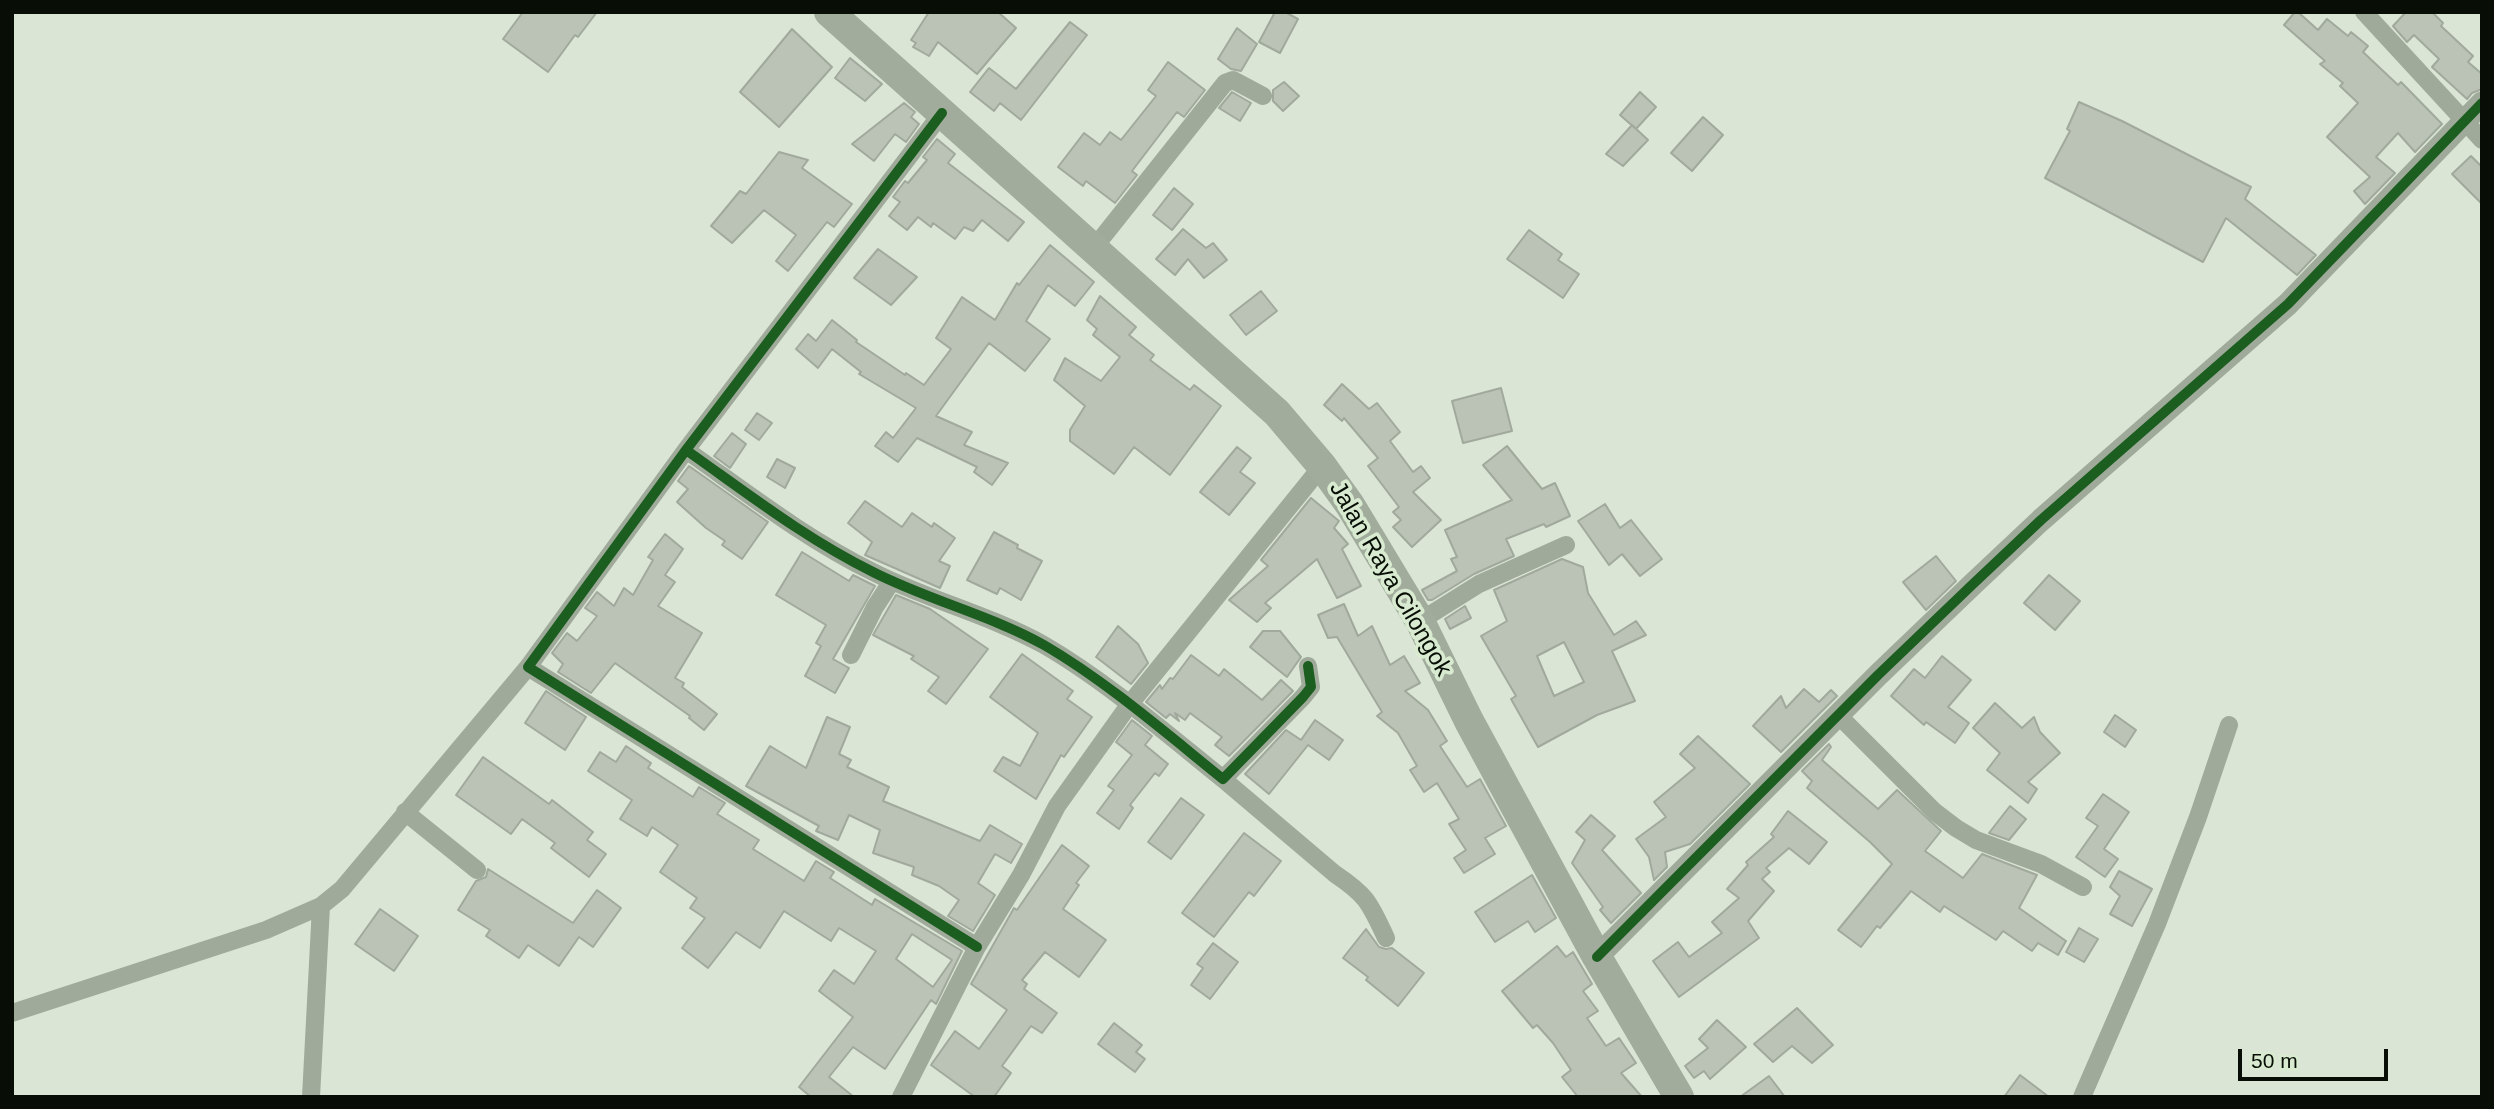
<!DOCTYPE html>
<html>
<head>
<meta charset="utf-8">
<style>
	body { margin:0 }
	#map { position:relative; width:2494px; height:1109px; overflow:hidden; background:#dbe5d6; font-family:Helvetica,sans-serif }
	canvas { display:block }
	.frame { position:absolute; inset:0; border:14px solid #080e06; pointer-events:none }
	.scale { position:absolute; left:2238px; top:1049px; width:150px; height:32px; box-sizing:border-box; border:4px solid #080e06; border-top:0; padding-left:9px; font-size:21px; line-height:24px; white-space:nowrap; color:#080e06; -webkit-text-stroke:5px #d8ebd0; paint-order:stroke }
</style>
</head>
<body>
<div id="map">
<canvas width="2494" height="1109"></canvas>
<div class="frame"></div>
<div class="scale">50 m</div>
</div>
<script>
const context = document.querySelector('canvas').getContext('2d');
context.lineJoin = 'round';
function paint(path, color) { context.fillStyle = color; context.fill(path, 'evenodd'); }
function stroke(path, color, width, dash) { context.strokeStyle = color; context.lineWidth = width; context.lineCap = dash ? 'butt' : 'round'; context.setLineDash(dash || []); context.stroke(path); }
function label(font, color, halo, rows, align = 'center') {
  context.font = font + ' Helvetica,sans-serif'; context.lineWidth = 7; context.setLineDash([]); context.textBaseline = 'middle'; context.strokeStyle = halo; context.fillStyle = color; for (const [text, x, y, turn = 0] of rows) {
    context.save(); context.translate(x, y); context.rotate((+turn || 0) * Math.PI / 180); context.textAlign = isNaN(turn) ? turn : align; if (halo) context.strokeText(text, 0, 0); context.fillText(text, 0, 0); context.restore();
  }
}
const building = new Path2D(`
	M523,12H597L578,37L575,35L548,72L503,39Z
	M929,12H998L1016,28L977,74L938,42L929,56L913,47L916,43L911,40Z
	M1275,12H1285L1298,19L1280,53L1259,42Z
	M2295,12H2298L2318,30L2327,19L2348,36L2351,32L2368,46L2363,52L2398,85L2401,82L2442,124L2415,152L2398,133L2376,157L2395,173L2365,204L2354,191L2370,177L2327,137L2358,103L2340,86L2343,83L2320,64L2325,61L2284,25Z
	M2406,12H2432L2443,23L2441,26L2473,56L2468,62L2482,74V89L2472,93L2467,99L2432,67L2439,59L2414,35L2407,42L2393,26Z
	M1070,22L1087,35L1021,120L1000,103L994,111L970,92L989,68L1016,89Z
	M1237,28L1257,44L1241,71L1231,69L1218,59Z
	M792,29L832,67L779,127L740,92Z
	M850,58L882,84L865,101L835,78Z
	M1168,62L1205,90L1184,117L1177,112L1132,171L1137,175L1115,203L1086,181L1083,186L1058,167L1084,133L1100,145L1110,132L1121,140L1156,96L1148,90Z
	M1284,82L1299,96L1283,111L1273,101V90Z
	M1232,92L1251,103L1240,121L1219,108Z
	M1640,92L1656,107L1636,129L1620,115Z
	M2079,102L2122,121L2251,187L2245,199L2316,255L2297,275L2226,218L2203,262L2045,178L2070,131L2067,129Z
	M904,103L915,112L911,117L919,124L906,142L895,134L874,161L852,144Z
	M1703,117L1723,135L1692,171L1671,153Z
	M1632,125L1648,140L1623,166L1606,154Z
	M937,139L955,154L948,163L1024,222L1008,241L982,220L973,231L964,227L955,239L933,223L931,227L918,217L907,230L889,216L900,202L893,197L905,181L908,183L927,160L923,157Z
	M779,152L808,160L802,168L852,204L834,227L827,222L788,271L776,261L796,235L764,210L732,243L711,226L740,191L746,194Z
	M2471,156L2482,167V204L2452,174Z
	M1174,188L1193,204L1172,230L1153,215Z
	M1183,229L1206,248L1213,243L1227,260L1204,278L1188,259L1175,275L1156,259Z
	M1529,230L1562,254L1558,260L1579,274L1563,298L1507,259Z
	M1050,245L1094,282L1075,306L1048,285L1026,321L1050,339L1025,371L989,343L936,416L972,432L964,445L1008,463L992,485L974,472L977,467L917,438L898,462L875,446L886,432L893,438L916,408L859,374L861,372L832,349L818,368L796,349L808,334L816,341L832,320L857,340L856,342L905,375L906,373L924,385L951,349L936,338L962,297L995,320L1017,283L1019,285Z
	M878,249L917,277L891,305L854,278Z
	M1261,291L1277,311L1246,335L1230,315Z
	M1100,296L1136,327L1129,335L1154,355L1150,360L1190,390L1194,385L1221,406L1170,475L1134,447L1114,474L1070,441V430L1085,406L1054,380L1065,358L1101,381L1120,357L1093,335L1097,329L1087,320Z
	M1342,384L1369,409L1377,403L1400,432L1390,441L1413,472L1421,466L1430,478L1413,492L1441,520L1412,547L1393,527L1401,520L1393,512L1399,507L1368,466L1378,458L1344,418L1342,421L1324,405Z
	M1501,388L1512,431L1463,443L1452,401Z
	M757,413L772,423L759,440L745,430Z
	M732,433L746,444L730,468L714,456Z
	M1507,446L1542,489L1555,483L1570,516L1546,527L1544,524L1506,539L1514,556L1474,574L1432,600H1428L1422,590L1457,571L1451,559L1457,557L1445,530L1512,500L1483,465Z
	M1237,447L1251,458L1240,472L1255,483L1229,515L1200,492Z
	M777,459L795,468L785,488L767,477Z
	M689,466L768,522L742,559L722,545L725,541L706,528L677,502L688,489L678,481Z
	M1311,498L1339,521L1334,528L1348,544L1342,549L1361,586L1337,598L1317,559L1265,603L1271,608L1257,622L1229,600L1268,566L1261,560Z
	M865,501L902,527L912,513L932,527L934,523L955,538L939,561L950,566L940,588L865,555L872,542L848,523Z
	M1605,504L1620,528L1631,520L1662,559L1640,576L1622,554L1609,565L1578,521Z
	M994,532L1018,545L1017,548L1042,561L1021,600L1000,588L997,594L967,580Z
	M665,534L683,549L665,575L675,582L658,606L702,633L675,678L684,683L682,687L717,714L704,730L689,718L690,716L615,663L591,693L558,672L563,664L552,653L567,633L577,641L597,616L585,608L597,592L614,606L624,588L633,595L653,560L648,557Z
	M802,552L849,581L853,575L875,586L833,659L849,668L835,693L805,676L821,646L816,643L826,625L776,595Z
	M1936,556L1956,581L1926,610L1903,582Z
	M1562,559L1583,567L1588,593L1614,635L1636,621L1646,635L1612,651L1635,701L1597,715L1538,747L1511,699L1516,696L1481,636L1507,621L1494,590ZM1564,642L1584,682L1554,696L1537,656Z
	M2049,575L2080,601L2055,630L2024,603Z
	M896,595L930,609L988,649L946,704L928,691L939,677L911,659L914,656L873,635Z
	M1344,604L1358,636L1372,626L1390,665L1404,656L1420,683L1405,691L1428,710L1447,741L1440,746L1467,787L1480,779L1506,826L1485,838L1495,854L1464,873L1454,858L1466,850L1449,824L1459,819L1437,783L1424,792L1410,770L1417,766L1398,733L1377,716L1382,712L1337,637L1328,638L1318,615Z
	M1465,606L1471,618L1450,629L1445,619Z
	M1118,626L1138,644L1148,663L1131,684L1096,657Z
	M1263,631H1280L1301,657L1287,677L1250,647Z
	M1022,654L1073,691L1067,699L1092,717L1064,757L1061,755L1036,799L994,771L1003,757L1020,766L1038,733L990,697Z
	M1191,655L1219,676L1224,669L1262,700L1281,680L1293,691L1229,756L1215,745L1222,737L1190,713L1185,720L1175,713L1179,721L1170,714L1166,718L1146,702L1160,685L1162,689L1170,678L1173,679Z
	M1942,656L1971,680L1948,707L1969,723L1955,743L1926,722L1924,725L1891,696L1914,669L1925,678Z
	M1804,689L1819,702L1831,690L1837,696L1781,752L1753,726L1781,696L1786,708Z
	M546,691L586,717L565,750L525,723Z
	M1995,703L2022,728L2034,717L2040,732L2060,753L2028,782L2037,789L2028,803L1987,770L2000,753L1973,728Z
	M2115,715L2136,730L2125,747L2104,732Z
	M827,717L850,727L839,754L851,760L847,767L889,787L883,801L980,841L990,825L1022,844L1011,863L995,854L978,883L995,895L973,931L948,916L959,900L939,886L912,875L914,867L873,853L880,830L849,815L838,840L816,831L819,826L746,786L770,746L806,768Z
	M1132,720L1152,736L1145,745L1168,764L1159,776L1155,773L1130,805L1133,808L1119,829L1097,813L1114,790L1108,786L1132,755L1116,742Z
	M1315,720L1343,740L1329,760L1308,745L1269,794L1245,774L1286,730L1301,740Z
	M1698,736L1750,784L1690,844L1665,852L1667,867L1654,880L1649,857L1636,839L1666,817L1654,802L1695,768L1680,754Z
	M1829,744L1831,747L1822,760L1878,809L1897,790L1941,831L1925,851L1963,878L1982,854L2037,875L2019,908L2066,941L2058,955L2038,943L2032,951L2003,931L1996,940L1944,906L1940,912L1911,891L1880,928L1877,926L1861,947L1838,930L1892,864L1870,842L1807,788L1812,781L1802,771Z
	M626,746L651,763L648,768L693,797L699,787L725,803L717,814L759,840L753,849L804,881L816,861L834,872L830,878L872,905L875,899L962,951L936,1004L931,1000L885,1069L853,1047L829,1077L854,1097H811L799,1087L853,1017L819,991L834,970L854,984L876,951L839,928L831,941L784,911L760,948L736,932L708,968L682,948L705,918L690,908L697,898L660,872L678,845L652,827L647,836L620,819L632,800L588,771L600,752L616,762ZM912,934L952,960L933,987L896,959Z
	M483,757L549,804L552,800L593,832L587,840L606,854L589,877L551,848L555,843L522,819L511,834L456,795Z
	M2103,794L2129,812L2104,849L2118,859L2105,877L2076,857L2098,826L2086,818Z
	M1181,798L1204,815L1171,859L1148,842Z
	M2010,806L2026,819L2009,840L1989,833Z
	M1788,811L1827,842L1809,864L1789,848L1766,868L1770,872L1762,879L1774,891L1748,921L1759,938L1679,997L1653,961L1678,942L1689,957L1722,933L1712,922L1739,898L1727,889L1748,865L1746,862L1774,837L1771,834Z
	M1591,815L1615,836L1602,850L1641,893L1611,923L1600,910L1603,907L1572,863L1585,840L1576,832Z
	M1244,833L1281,861L1254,896L1249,892L1214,937L1182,913Z
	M1062,845L1089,866L1076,883L1079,885L1063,909L1106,940L1079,977L1045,952L1022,980L1027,984L1024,989L1057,1013L1042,1033L1031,1026L1002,1066L1011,1073L994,1097H975L931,1065L955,1031L979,1049L1007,1010L971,984L1014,908L1017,910Z
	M488,869L573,923L597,890L621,908L593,947L579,937L559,966L528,945L519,958L486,936L490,930L458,910L476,881L486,877Z
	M2119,871L2152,889L2132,926L2110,914L2120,896L2110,887Z
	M1532,875L1556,918L1535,932L1528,921L1495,942L1475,912Z
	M380,909L418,936L394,971L355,944Z
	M2079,928L2098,939L2084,962L2066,952Z
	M1366,929L1379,947L1386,949L1392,948L1424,973L1398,1006L1366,980L1368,977L1343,958Z
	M1213,943L1238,962L1210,999L1191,985L1203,968L1197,964Z
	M1557,946L1566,957L1573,952L1592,984L1583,991L1598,1011L1587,1018L1606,1046L1619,1038L1636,1063L1621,1073L1642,1097H1578L1562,1077L1571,1070L1553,1043L1537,1025L1533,1028L1502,991Z
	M1797,1008L1833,1045L1812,1063L1792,1046L1773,1062L1754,1044Z
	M1717,1020L1746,1047L1710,1079L1704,1071L1694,1078L1685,1066L1708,1048L1699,1039Z
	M1114,1023L1142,1045L1136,1052L1145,1059L1135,1072L1098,1044Z
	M2020,1075L2049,1097H2004Z
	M1769,1076L1785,1097H1740Z`);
paint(building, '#bbc3b7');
stroke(building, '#a1a99d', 2);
stroke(new Path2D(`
	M2364,12L2482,140
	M942,113L686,450L528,667L977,947
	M1093,249L1225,83L1233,80L1263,96
	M686,450C747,493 806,539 873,572C928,600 990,615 1044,645C1106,681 1167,734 1223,779L1303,697L1311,687L1308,666
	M1420,621L1479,584L1566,545
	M851,655L875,607L892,581
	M1839,716L1935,812L1956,828L1976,840L2041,864L2083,887
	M1223,779L1335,874C1368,896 1370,904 1386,938
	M405,812L477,870
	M12,1013L266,930L321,906L342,889L528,667
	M311,1097L321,906
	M901,1097L977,947L1021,875L1057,806L1129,705L1322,466
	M2082,1097L2157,924L2198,817L2229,725`), '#a0aa9a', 18);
stroke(new Path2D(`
	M1597,957L1878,675L1973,584L2041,520L2288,304L2482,103`), '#a0aa9a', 23);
stroke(new Path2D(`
	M829,12L1277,413L1322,466L1350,505L1420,621L1469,721L1597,957L1679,1097`), '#a1ac9c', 30);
stroke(new Path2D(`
	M942,113L686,450L528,667L977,947
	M686,450C747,493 806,539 873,572C928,600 990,615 1044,645C1106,681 1167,734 1223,779L1303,697L1311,687L1308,666
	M1597,957L1878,675L1973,584L2041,520L2288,304L2482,103`), '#1b5e20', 10);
label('24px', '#080e06', '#d8ebd0', [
	["Jalan Raya Cilongok",1390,579,60]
]);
</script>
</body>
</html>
